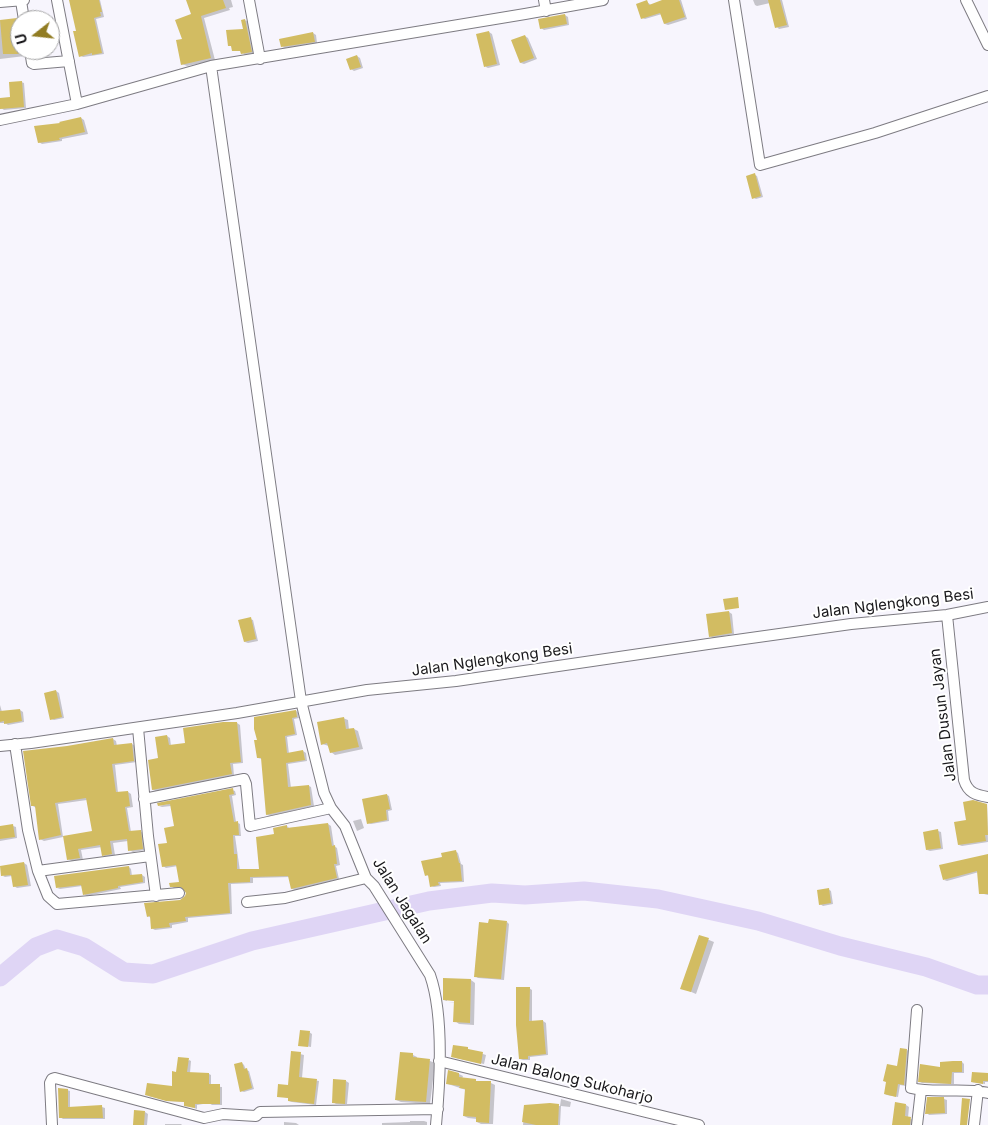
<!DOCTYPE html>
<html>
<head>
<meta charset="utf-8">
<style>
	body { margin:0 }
	#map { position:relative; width:988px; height:1125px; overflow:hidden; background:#f7f5fd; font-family:Inter,sans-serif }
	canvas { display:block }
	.north { position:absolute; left:10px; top:10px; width:50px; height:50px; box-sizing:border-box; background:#fff; border:1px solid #a3a3a4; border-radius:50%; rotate:254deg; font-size:14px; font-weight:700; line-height:20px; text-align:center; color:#1a191c }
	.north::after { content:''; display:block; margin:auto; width:18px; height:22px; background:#917c23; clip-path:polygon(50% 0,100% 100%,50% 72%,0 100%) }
</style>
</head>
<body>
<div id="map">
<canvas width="988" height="1125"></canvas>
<div class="north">U</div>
</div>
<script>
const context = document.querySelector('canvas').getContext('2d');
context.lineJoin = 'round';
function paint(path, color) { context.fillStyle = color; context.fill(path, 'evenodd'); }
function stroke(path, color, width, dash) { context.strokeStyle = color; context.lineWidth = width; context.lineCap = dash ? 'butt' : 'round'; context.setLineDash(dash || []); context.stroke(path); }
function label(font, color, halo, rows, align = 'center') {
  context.font = font + ' Inter,sans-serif'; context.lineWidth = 4; context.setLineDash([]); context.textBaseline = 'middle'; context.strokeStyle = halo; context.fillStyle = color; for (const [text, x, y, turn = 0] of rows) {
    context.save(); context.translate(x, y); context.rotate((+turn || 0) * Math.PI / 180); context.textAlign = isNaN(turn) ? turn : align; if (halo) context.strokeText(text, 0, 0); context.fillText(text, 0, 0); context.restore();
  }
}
paint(new Path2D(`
	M71,0H100L104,17L96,19L104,54L83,57L81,56Z
	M188,0H231L233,7L229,8L230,10L204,18L215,60L187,66L182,64L184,40L192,15Z
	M666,0H681L687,19L668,25L665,24L662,14L645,19L642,18L647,2L651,5Z
	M753,0H782L789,27L779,29L777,27L770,3L757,6L755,5Z
	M565,15L568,17L569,25L544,30L541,28Z
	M16,19L20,23V50H25V56L0,59V21Z
	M243,20L248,21L254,53L245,55L241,51L233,50V47L229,45L245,30Z
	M489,32L492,34L500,65L488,68L486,67Z
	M313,33L316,35L317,43L285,48L282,47Z
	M525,36L528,38L537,59L524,64L521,63L513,41Z
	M357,56L360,58L363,68L354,71L351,69Z
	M21,82L24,83L26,108L4,110L1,108L12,98Z
	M81,118L84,120L88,134L62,139V141L42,144L39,142L61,124Z
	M755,175L757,176L763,197L756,199L754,198Z
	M729,612L732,614L734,634L713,638L710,636Z
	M250,619L253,620L258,641L248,643L245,642Z
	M56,691L59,693L64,718L54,720L51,719Z
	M0,705L2,712L20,710L23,712L24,722L8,725L5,723H0Z
	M296,711L298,712L299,718L294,719L297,735L287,737L289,754L303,751L306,753L307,761L288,764L291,788L309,786L311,787L314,806L270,816L267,815L262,759L258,758Z
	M343,718L348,720L349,730L354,729L358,731L363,749L335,755L331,752L329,746L322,744Z
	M237,723L240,725L243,763L233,764L234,776L156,791L153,790L167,736L170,738L171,746L186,744Z
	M113,739L116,741L117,746L132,744L135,746L137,762L115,765L118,793L128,792L131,794L133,807L127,808L131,832L140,831L143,833L145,850L133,852L129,850L128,841L113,843L115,855L106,857L103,855L102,847L81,850L83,860L72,861L68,859L93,832L87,800L58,804L63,837L44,841L40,839L36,808L33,806L67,747Z
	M232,790L235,791L236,795L232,796L236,822L240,824L241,836H235L240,871L260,870L275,835L287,826L289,828L328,824L331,826L334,846L337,848L340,865L336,866L339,879L295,890L292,889L290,877L253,878V883L231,884L232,914L188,918V922L172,925V928L155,930L153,929L151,918L148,916L181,901L186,897L187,893L184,888H174L171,886L181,883L178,866L166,868L163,866L175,826L171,806L162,807L159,806Z
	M387,795L389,796L392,810L388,811L389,821L371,824L368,823Z
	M987,805L988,842L962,846L959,845L968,821Z
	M361,819L364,828L357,831L353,821Z
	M13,826L16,827L17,838L0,841V827Z
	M938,831L941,832L943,849L930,851L927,850Z
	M455,851L458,853L461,864L463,865L464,882L440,883L441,886L434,887L431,886L429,876L426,875L444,858Z
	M988,856V895L980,893L979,872L947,881L944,880Z
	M24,863L27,865L31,886L17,888L14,886L12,876L5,877L3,876Z
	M129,867L131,869L132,876L142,875L145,877V883L120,887L121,889L87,896L84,894L82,886L60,889L57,888Z
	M828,889L831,891L833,904L823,906L820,904Z
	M507,922L509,924L504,980L478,978L475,976Z
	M699,936L714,942L696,994L682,988Z
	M471,980L475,983L474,1025L459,1024L455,1021V1003L448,1002L460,1003L461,1000L447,999V1001L444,1000Z
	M529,988L532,990V1022L543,1021L546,1023L548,1055L530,1057V1060H523L520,1059Z
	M309,1032L312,1034L311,1047L300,1045Z
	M467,1049L486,1055L484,1064L456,1058Z
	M907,1050L909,1051L906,1086L900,1085L898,1097L887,1095L885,1094Z
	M292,1052L304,1055L302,1078L319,1081L316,1105L292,1102L289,1101V1098L278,1096L290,1087Z
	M413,1055L417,1057V1059L430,1061L435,1063L430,1104L401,1102L396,1100Z
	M189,1060L191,1061L190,1073L209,1074L211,1075V1086L222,1087V1105H212L209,1103L197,1105V1109L188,1106L185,1102L169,1101L149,1096L173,1088L177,1073Z
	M962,1062L964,1064V1073H954V1084L922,1083L920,1082L941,1068Z
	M242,1063L244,1065L246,1070L249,1071L254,1089L244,1092L241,1091Z
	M459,1074L463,1076L462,1079L491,1083L495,1085L493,1124H481L477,1122V1119L468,1118L464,1116L466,1090L448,1084Z
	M988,1074V1082H985V1084L972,1082Z
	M346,1081L349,1083L347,1104H336L333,1102Z
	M67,1090L70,1091V1108L102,1107L105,1108V1119H63L60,1117Z
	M561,1099L571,1102L570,1107L561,1106L560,1125H523L525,1106H560Z
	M944,1099L947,1100V1114L929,1115L927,1113Z
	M971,1101L973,1102L970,1125H968Z
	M906,1105L909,1107L908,1118L914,1120V1125H893Z
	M145,1112L148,1114L147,1125H134Z
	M410,1121H424L427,1122V1125H382V1123L410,1122Z
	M284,1122L296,1123L299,1125H284Z
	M165,1124H181L182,1125H165Z`), '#0003');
stroke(new Path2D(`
	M0,977L36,947L57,939L84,947L124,972L153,974L252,941L429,901L492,893L525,895L584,891L658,899L758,921L840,946L926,967L977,985H988`), '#dfd5f5', 19);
paint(new Path2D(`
	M69,0H99L102,12H100L101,16L94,18L102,53L92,55V53L79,57L73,31H76Z
	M186,0H223L226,8L201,16L211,58L181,65L176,40L182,39L175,20L191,14Z
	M647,0L649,5L662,0H679L685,17L664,24L660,13L641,19L636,4Z
	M768,0H780L787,25L775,28Z
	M565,14L567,24L540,29L538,19Z
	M17,18L20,25V54H3L0,20Z
	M245,19L252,52L241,54L240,51H232L231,46H228L226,30L243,29L241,20Z
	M489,31L497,64L484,67L476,34Z
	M313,32L315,42L281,47L279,39Z
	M525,35L534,58L520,63L511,40Z
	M357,55L361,67L350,70L346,59Z
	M22,81L24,107L0,109V98L10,97L9,82Z
	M81,117L85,132L59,138L60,140L38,143L34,126L60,123L59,122Z
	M755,173L761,196L752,199L746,176Z
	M738,597L739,608L725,610L723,599Z
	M729,611L732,633L709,637L706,614Z
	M251,617L256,639L244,642L238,620Z
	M56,690L62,717L50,720L44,693Z
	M20,709L22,721L4,724V721L0,722V711Z
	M296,710L297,717L292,718L295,734L285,736L287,753L303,750L305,760L286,763L288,787L309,785L311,805L266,815L261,758H257L254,740H257L254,729V717Z
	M344,717L346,729L354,728L359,747L330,753L327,743L321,745L317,722Z
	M223,722H237L241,762L230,763L232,774L152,790L148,760L158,758L155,737L167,735L169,745L185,743L183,728Z
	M113,738L114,745L132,743L134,761L112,764L116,792L128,791L130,806L125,807L129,831L141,830L143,849L128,851L127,839L110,841L112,854L102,856L100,845L78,849L80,858L67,860L63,836L92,831L86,798L55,803L61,835L39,840L35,806H31L23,751L67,746Z
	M233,788L234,794L229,795L234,822L238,821L239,835H233L234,854H237V869H259L256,837L274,834L273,828L287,825V828L328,823L332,846L335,845L337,864H334L337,878L291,889L288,876L250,877V882L228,883L230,913L185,917L186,921L169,923L170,927L151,929L150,916L147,917L144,903L180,900L185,896L186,893L181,887H170L169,883L179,882L176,865L162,867L158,844L167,843L164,828L174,826L170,804L158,806L157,803Z
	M387,794L390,809L386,810L387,820L367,824L362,799Z
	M973,800L987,804L988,835H985L986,841L958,845L954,822L966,820L963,802Z
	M13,824L15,837L0,839V826Z
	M938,829L941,848L926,850L923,832Z
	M456,850L459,863H460L462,881L438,882L439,885L430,887L428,875L425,876L421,861L442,857L441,853Z
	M988,854V894H979L977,871L943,880L939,865Z
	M24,862L28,885L13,887L11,875L1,876L0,866Z
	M129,866L130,875L142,874L143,882L118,886V888L83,895L81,885L56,888L54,876Z
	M829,888L831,903L819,905L817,890Z
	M489,919L507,921L501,979L474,977L479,922L488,923Z
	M699,935L709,938L691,992L680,989Z
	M443,978L471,979L470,1023L453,1022L454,1001L443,1000Z
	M516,987H530L529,1021L543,1020L546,1054L528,1056V1059H519L516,1025Z
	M300,1030L310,1031L308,1047L298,1046Z
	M453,1045L468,1047V1049L483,1052L481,1064L451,1057Z
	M900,1048L907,1049L904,1085L898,1084L896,1097L884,1094L886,1082L883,1081L887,1064L897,1066Z
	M291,1051L301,1052L299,1077L317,1079L314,1104L288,1101V1098L277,1097L278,1084L288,1085Z
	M400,1052L413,1053V1057L430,1059L426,1102L395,1100Z
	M178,1057L189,1058L187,1072L209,1073V1084H220V1104H195V1108L184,1106V1102L166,1101L145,1095L147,1083L172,1086V1071L176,1072Z
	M953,1061H962V1072H952L951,1084L918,1082L920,1064L940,1067V1062Z
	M242,1062L244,1069L247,1068L252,1088L240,1092L234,1064Z
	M448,1070L459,1073V1077L476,1079V1081H491L489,1123L476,1122V1117L463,1116L465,1089L459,1088L460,1086L446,1084Z
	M972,1072L988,1073V1081H983V1084L971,1082Z
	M333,1079L346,1080L345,1104L332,1103Z
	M58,1088L68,1089V1107L102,1105L103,1118H59Z
	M927,1097H944L945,1113L925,1114Z
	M962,1098L970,1099L967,1125H960Z
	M895,1102L906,1104L905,1116L911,1117L910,1125H892Z
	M550,1103L559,1104L558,1125H536L522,1122L524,1105Z
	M134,1110L145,1111L144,1125H133Z`), '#d2bc62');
const street = new Path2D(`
	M57,0L77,104
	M249,0L260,59
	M544,0L546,11
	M734,0L760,165L875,133L988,96
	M966,0L988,45
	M21,1L24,20
	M0,2L24,0
	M30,50L32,63L34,64L69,61
	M211,66L301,701L324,793L331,808L345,826L366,878L374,886L430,975C444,1015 440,1083 436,1125
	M0,120L77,104L211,66L525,14L603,0
	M947,615L964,780C968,793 976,795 988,797
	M138,728L148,836L156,896
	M15,744L28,830L38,871L48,896L57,904L179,893
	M0,746L31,743L237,713L367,690L456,681L708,644L851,624L947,615L988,607
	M144,799L244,779L246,784L250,826L331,808
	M38,871L150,856
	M247,902L285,898L366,878
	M917,1010L911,1088C936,1094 963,1087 988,1093
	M439,1061L699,1125
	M52,1125L50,1083L52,1079L55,1078L204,1118L223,1114L256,1116L260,1112L438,1109
	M917,1125L921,1090
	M974,1125L978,1090`);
stroke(street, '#7d7b82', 12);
stroke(street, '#fff', 10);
label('15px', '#1a191c', '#fff', [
	["Jalan Nglengkong Besi",893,604,-7],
	["Jalan Nglengkong Besi",492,660,-8],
	["Jalan Dusun Jayan",943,715,-97],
	["Jalan Jagalan",402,901,58],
	["Jalan Balong Sukoharjo",572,1079,14]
]);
</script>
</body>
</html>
